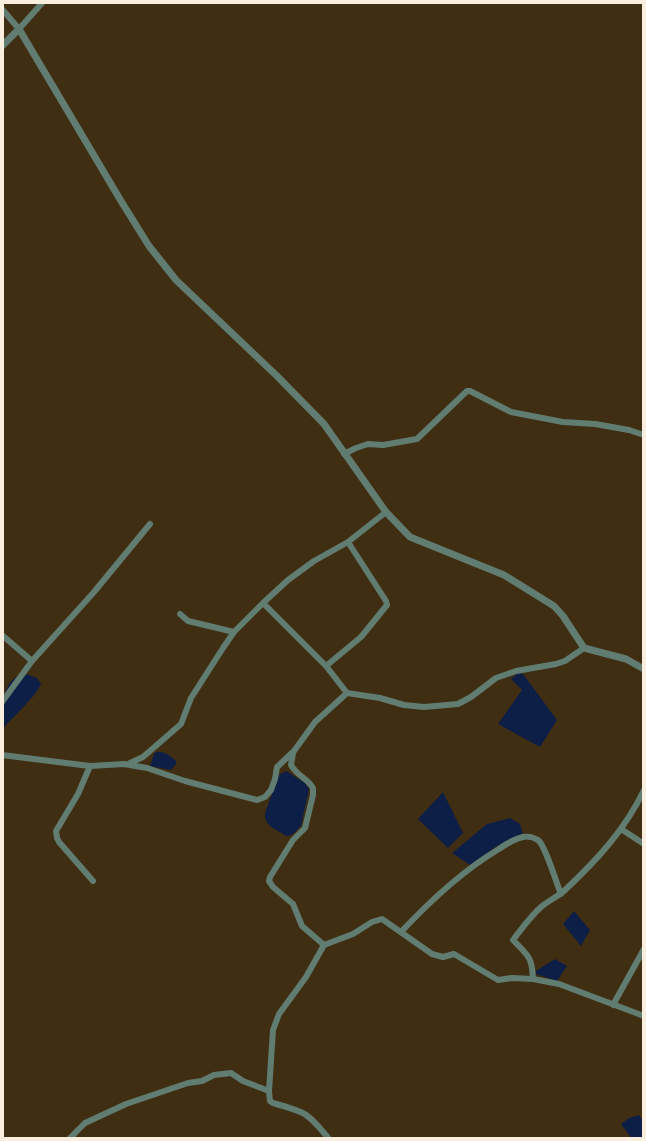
<!DOCTYPE html>
<html>
<head>
<meta charset="utf-8">
<style>
	body { margin:0 }
	#map { position:relative; width:646px; height:1141px; overflow:hidden; background:#402e13; font-family:"Public Sans",sans-serif }
	canvas { display:block }
	.frame { position:absolute; inset:0; border:4px solid #faefdf; pointer-events:none }
</style>
</head>
<body>
<div id="map">
<canvas width="646" height="1141"></canvas>
<div class="frame"></div>
</div>
<script>
const context = document.querySelector('canvas').getContext('2d');
context.lineJoin = 'round';
function paint(path, color) { context.fillStyle = color; context.fill(path, 'evenodd'); }
function stroke(path, color, width, dash) { context.strokeStyle = color; context.lineWidth = width; context.lineCap = dash ? 'butt' : 'round'; context.setLineDash(dash || []); context.stroke(path); }
paint(new Path2D(`
	M23,673L37,678L41,684C35,698 12,717 2,730C2,708 0,683 23,673Z
	M518,673L523,674L557,720L540,747L498,724L522,690L511,679Z
	M156,752C164,751 171,756 176,761V764L171,770L150,766L154,754Z
	M286,771L305,783L309,789L301,826L292,835L286,836C277,829 264,827 265,813L279,775Z
	M443,792L463,833L448,848L418,819Z
	M510,818L520,824L523,833L497,846L470,865L452,853L487,824Z
	M574,911L590,930L581,946L563,924Z
	M555,959L567,966L557,981L536,974V971Z
	M639,1115L644,1123V1139H632L621,1124L629,1118Z`), '#0d1e47');
stroke(new Path2D(`
	M2,9L19,29L43,2
	M344,454L356,448L368,444L383,445L417,439L467,391H470L511,412L563,422L595,424L629,430L644,435
	M263,603L326,666L347,693
	M180,614L188,621L234,632
	M2,635L32,661
	M326,666L361,637L387,605L386,601L348,542
	M2,702L32,661L94,592L150,524
	M293,753L291,765C298,777 306,777 313,788V795L305,828L293,840L270,877L269,881L273,887L293,904L302,926L324,945
	M2,755L90,766L124,764L147,768L185,781L257,800L265,797L271,790L275,779L277,767L294,751L315,722L347,693L380,698L404,705L424,707L458,704L471,697L496,678L516,671L556,664L565,661L584,648
	M130,763L143,757L181,724L191,698L223,648L234,632L263,603L288,580L314,561L348,542L386,512
	M90,766L78,794L56,831L57,838L59,842L93,881
	M621,829L644,844
	M401,932C430,901 462,871 499,849C506,844 514,839 523,837C528,836 533,837 538,840C545,845 556,882 561,894
	M533,979C532,956 528,956 513,940C522,928 531,916 541,907C548,901 557,897 564,891C596,861 625,830 644,790
	M613,1005L644,949
	M69,1139L85,1123L126,1104L188,1083L202,1081L214,1075L231,1073L243,1081L269,1091
	M329,1139C308,1113 306,1112 273,1103L270,1101L269,1091L273,1030L279,1014L306,977L324,945L353,934L372,922L382,919L432,954L443,957L454,954L498,980L512,978L533,979L559,984L644,1016`), '#617d71', 6);
stroke(new Path2D(`
	M2,46L19,29L121,201L149,246L176,280L277,376L324,424L386,512L410,537L504,575L554,606L563,616L584,648L626,659L644,669`), '#617d71', 7);
</script>
</body>
</html>
